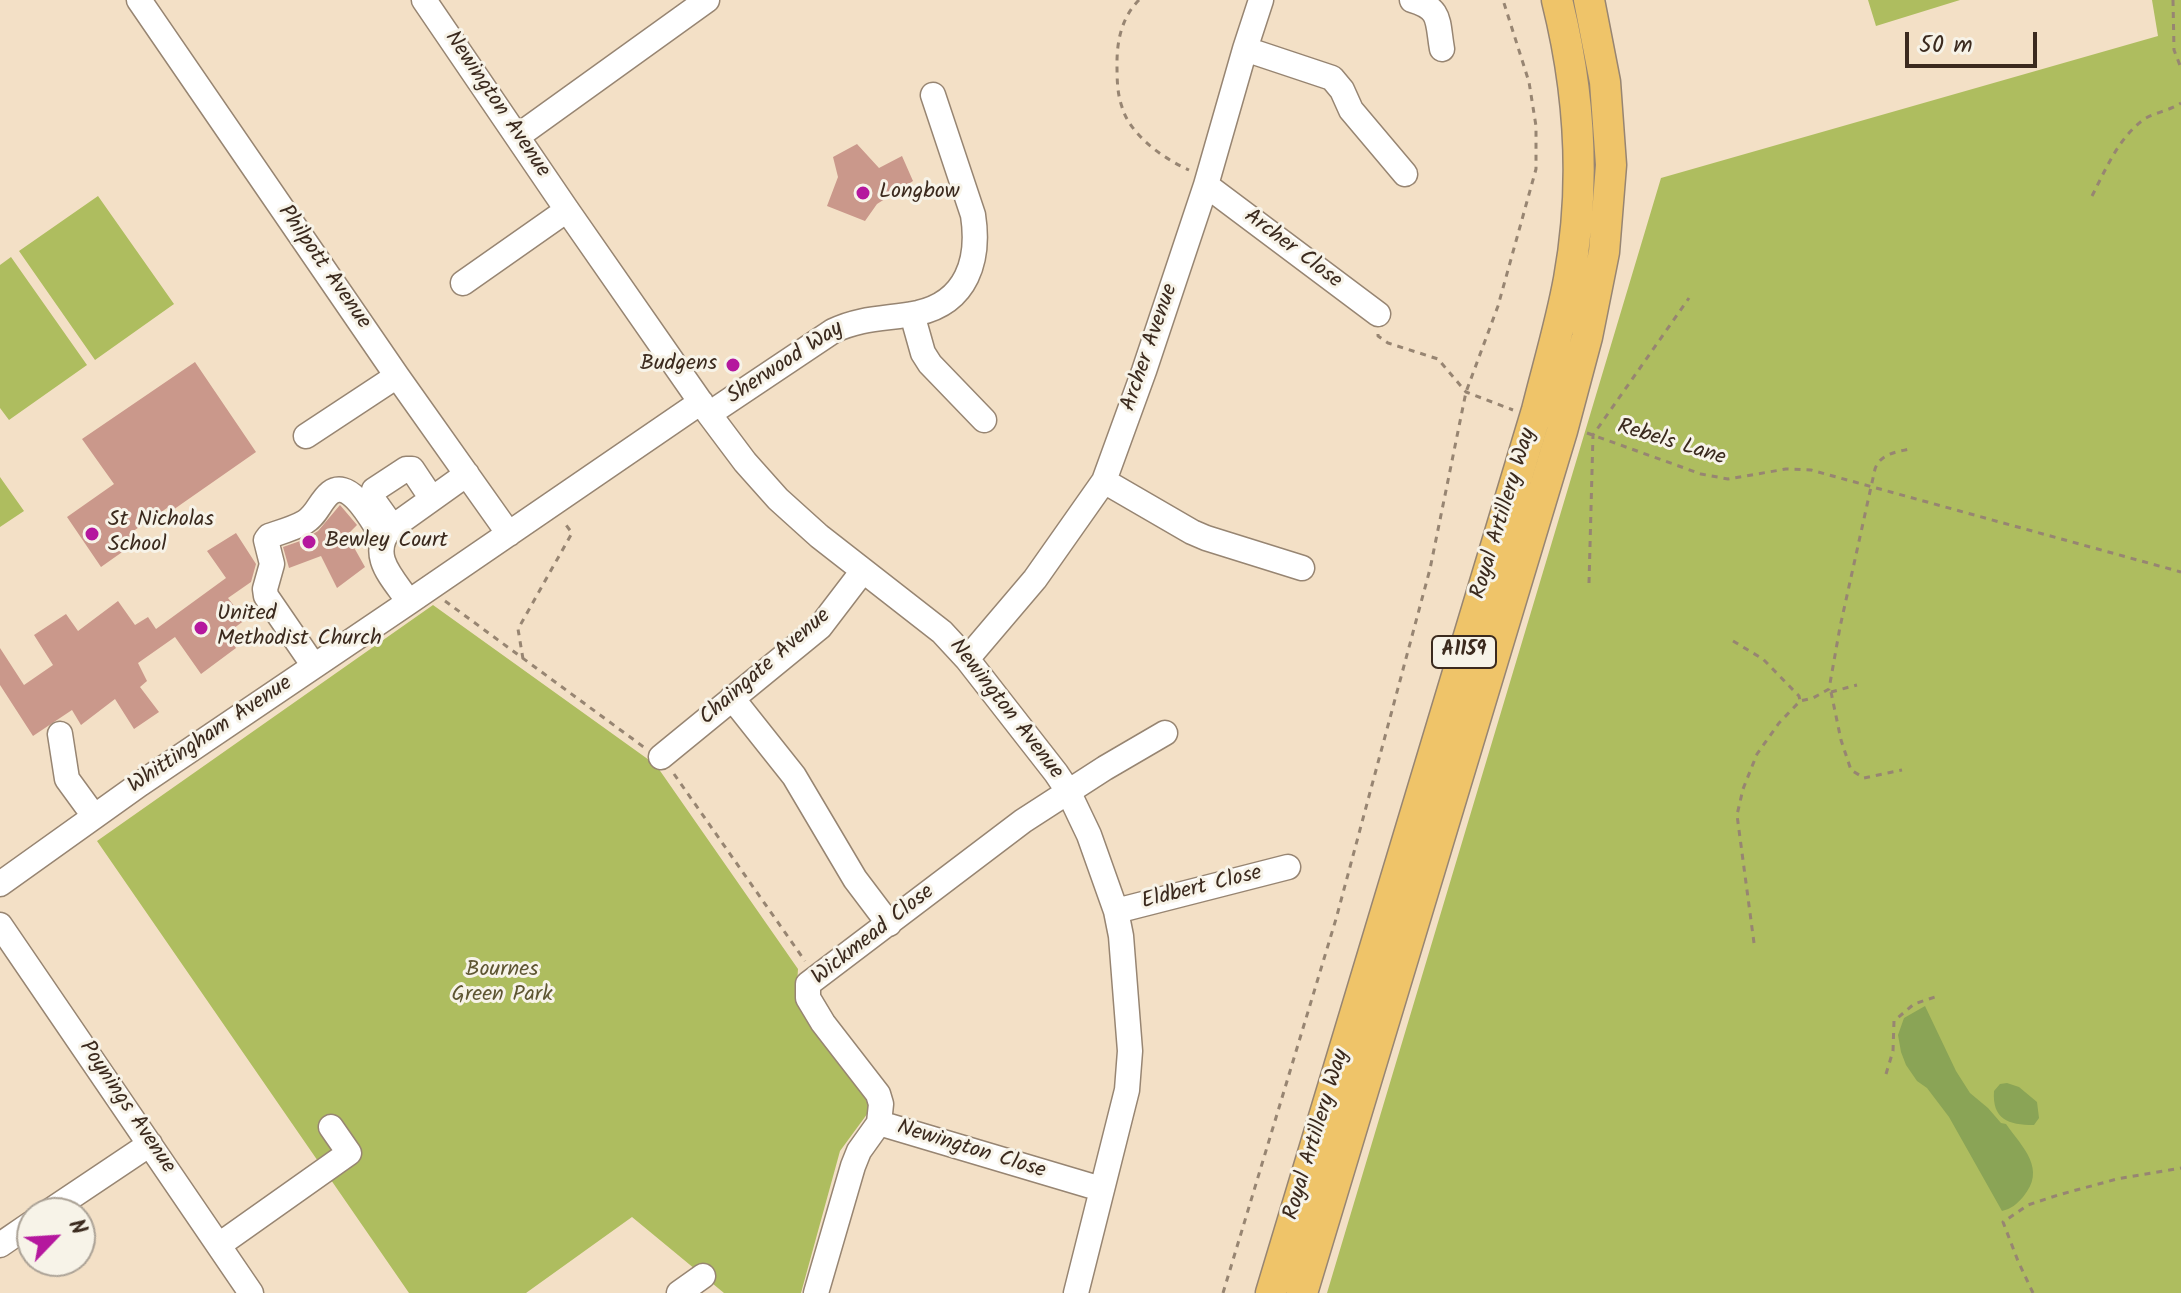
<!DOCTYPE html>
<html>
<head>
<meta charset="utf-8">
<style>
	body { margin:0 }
	#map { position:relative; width:2181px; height:1293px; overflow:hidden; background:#f3e0c6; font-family:Kalam,sans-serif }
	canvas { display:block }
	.north { position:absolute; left:16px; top:1197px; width:80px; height:80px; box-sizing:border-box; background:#f7f3e8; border:2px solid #aca397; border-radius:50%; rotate:65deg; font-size:22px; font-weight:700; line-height:32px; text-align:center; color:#3b2a1e }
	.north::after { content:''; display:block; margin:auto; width:28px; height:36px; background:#b5179e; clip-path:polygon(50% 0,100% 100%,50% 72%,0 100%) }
	.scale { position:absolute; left:1905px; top:32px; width:132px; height:36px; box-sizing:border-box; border:4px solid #3b2a1e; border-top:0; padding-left:10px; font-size:24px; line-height:28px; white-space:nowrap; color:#3b2a1e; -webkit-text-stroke:6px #f7f3e8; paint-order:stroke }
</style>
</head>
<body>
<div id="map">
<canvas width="2181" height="1293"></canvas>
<div class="north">N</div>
<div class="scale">50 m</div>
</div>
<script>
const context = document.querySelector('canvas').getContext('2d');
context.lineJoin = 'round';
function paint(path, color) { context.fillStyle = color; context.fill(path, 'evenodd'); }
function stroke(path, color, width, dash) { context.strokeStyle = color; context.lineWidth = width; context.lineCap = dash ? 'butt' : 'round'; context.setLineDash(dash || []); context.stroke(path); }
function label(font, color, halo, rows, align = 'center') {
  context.font = font + ' Kalam,sans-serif'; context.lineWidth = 6; context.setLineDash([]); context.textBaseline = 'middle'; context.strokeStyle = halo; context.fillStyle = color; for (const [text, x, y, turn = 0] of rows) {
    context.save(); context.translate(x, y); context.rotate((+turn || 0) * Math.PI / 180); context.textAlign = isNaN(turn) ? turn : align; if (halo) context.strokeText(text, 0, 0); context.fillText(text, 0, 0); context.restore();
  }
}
paint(new Path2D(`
	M1868,0H1960L1876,26Z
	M2152,0H2181V1293H1327L1661,178L2158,36Z
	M98,196L174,304L95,360L19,251Z
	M11,257L87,365L9,420L0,408V265Z
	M0,477L24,511L0,527Z
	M433,605L656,765L798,969L796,1002L873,1106L840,1151L801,1293H724L632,1217L526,1293H409L97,841Z`), '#aebd5f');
paint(new Path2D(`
	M1925,1006L1956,1071L1970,1093L1988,1108L2001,1123L2006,1124C2023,1148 2047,1169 2023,1197C2017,1204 2011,1209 2002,1211L1949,1117L1927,1088L1917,1081L1906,1065L1901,1052L1898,1035L1904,1018Z
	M2007,1083L2019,1087L2037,1102L2039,1118L2034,1125C2008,1125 1992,1119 1994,1091L2000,1084Z`), '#8aa456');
paint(new Path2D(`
	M857,144L879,168L902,156L913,181L877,204L865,221L827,206L838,177L833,157Z
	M195,362L256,452L170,512L167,508L129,534L135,543L101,567L67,517L114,484L82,439Z
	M340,505L357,525L347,535L365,567L337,588L321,556L289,568L283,547L303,540L318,531Z
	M236,533L256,564L251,582L228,598L245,620L226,634L236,648L201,674L175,637L138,663L147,681L140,687L159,712L134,729L115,699L81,725L72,710L33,736L0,685V648L24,685L53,665L34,635L66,614L78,631L118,601L135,625L148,617L156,629L226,578L207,551Z`), '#ca988b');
const minor = new Path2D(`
	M139,0L397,376L509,534
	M424,0L567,210L709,414L745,462L778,499L819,536L942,632L967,659L1056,773L1068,791L1089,835L1116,911L1121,936L1130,1051L1127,1090L1076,1293
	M1412,0C1442,9 1437,21 1442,49
	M1245,49L1332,78L1342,90L1351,110L1405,174
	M518,136L707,0
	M1206,185L1378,314
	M463,283L567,210
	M912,314L923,353L930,364L984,420
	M709,414L833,331C862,317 888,319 918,313C967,302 980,260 973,215L933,95
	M306,436L397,376
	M1104,481L1192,532L1206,538L1302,568
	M387,519L372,498L374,490L406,469H412L432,499
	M409,602C393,578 368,556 390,529L467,474
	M967,659L1035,579L1104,481L1144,371L1206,185L1245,49L1261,0
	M314,666L266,596L265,589L272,564L266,540L269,536C281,532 295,528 305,522C317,515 320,501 330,493C351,477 373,523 383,537
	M732,698L794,776L855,879L889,924
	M60,734L67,779L94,816
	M661,757L820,627L862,572
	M0,884L140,784L409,602L701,402
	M1116,911L1288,867
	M0,925L251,1293
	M879,1123L881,1104L878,1094L823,1023L808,998V984L1023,821L1105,768L1165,733
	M47,1213L150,1144
	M0,1245L32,1223
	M219,1245L349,1153L331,1127
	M679,1293L703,1276
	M816,1293L853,1166L859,1151L879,1123L1101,1189`);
const major = new Path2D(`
	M1271,1293L1537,410C1548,366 1561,323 1569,279C1586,185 1580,92 1557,0
	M1302,1293L1562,431L1587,337L1604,252L1611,165L1605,82L1589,0`);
stroke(minor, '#978572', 27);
stroke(major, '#978572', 33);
stroke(new Path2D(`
	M1139,0C1122,17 1117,40 1117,63C1117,78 1117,93 1122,107C1130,135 1164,159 1189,170
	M2173,0L2174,50L2181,68
	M2092,196C2106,169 2119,136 2146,118C2157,112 2171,110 2181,103
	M1378,334V336L1388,343L1438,359L1466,392L1513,410
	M1587,433L1701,474L1728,479L1786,469L1811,470L2181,572
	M1589,583L1593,435L1689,298
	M445,601L645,748
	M1733,641L1763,659L1799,696L1800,701
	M523,659L518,629L572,533L563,521
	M1831,692L1841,740L1851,770L1864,778L1902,770
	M1831,692L1857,685
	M674,774L805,961
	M1754,943L1737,815L1743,789L1757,754L1779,723L1800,701L1813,698L1829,689L1840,627L1875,469C1880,454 1896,452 1910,449
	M1886,1074L1893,1051L1894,1021L1914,1004L1935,997
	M1223,1293L1336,919L1430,569L1466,392L1498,306L1536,169V126L1529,82L1503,0
	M2033,1293L2018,1261L2003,1222L2028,1205L2058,1195L2117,1179L2181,1168`), '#978572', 3, [6, 6]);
stroke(minor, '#fff', 24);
stroke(major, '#efc469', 30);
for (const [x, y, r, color] of [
	[863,193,8,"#b5179e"],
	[733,365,8,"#b5179e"],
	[92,534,8,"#b5179e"],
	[309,542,8,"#b5179e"],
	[201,628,8,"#b5179e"]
]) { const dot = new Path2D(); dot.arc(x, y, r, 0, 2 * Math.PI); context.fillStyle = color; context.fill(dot); stroke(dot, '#f7f3e8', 3); }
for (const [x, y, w] of [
	[1464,652,64]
]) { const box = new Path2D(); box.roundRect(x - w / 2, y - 16, w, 32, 6); context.fillStyle = '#f7f3e8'; context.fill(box); stroke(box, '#3b2a1e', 2); }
label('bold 20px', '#3b2a1e', null, [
	["A1159",1464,652]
]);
label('22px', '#3b2a1e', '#f7f3e8', [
	["Newington Avenue",496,105,56],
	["Archer Close",1292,250,37],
	["Philpott Avenue",323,268,55],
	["Archer Avenue",1151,348,-71],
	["Sherwood Way",786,364,-33],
	["Rebels Lane",1671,444,17],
	["Royal Artillery Way",1505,514,-73],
	["Chaingate Avenue",766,668,-41],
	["Newington Avenue",1005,710,52],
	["Whittingham Avenue",211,736,-34],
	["Eldbert Close",1202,889,-14],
	["Wickmead Close",874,936,-38],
	["Poynings Avenue",126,1108,56],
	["Royal Artillery Way",1318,1135,-73],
	["Newington Close",971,1151,17]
]);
label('22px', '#3b2a1e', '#f7f3e8', [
	["Longbow",879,193],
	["Budgens",717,365,"right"],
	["St Nicholas",108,521],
	["School",108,546],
	["Bewley Court",325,542],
	["United",217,615],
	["Methodist Church",217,640]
], 'left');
label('22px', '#5e5632', '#f7f3e8', [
	["Bournes",502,971],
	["Green Park",502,996]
]);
</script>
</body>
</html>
